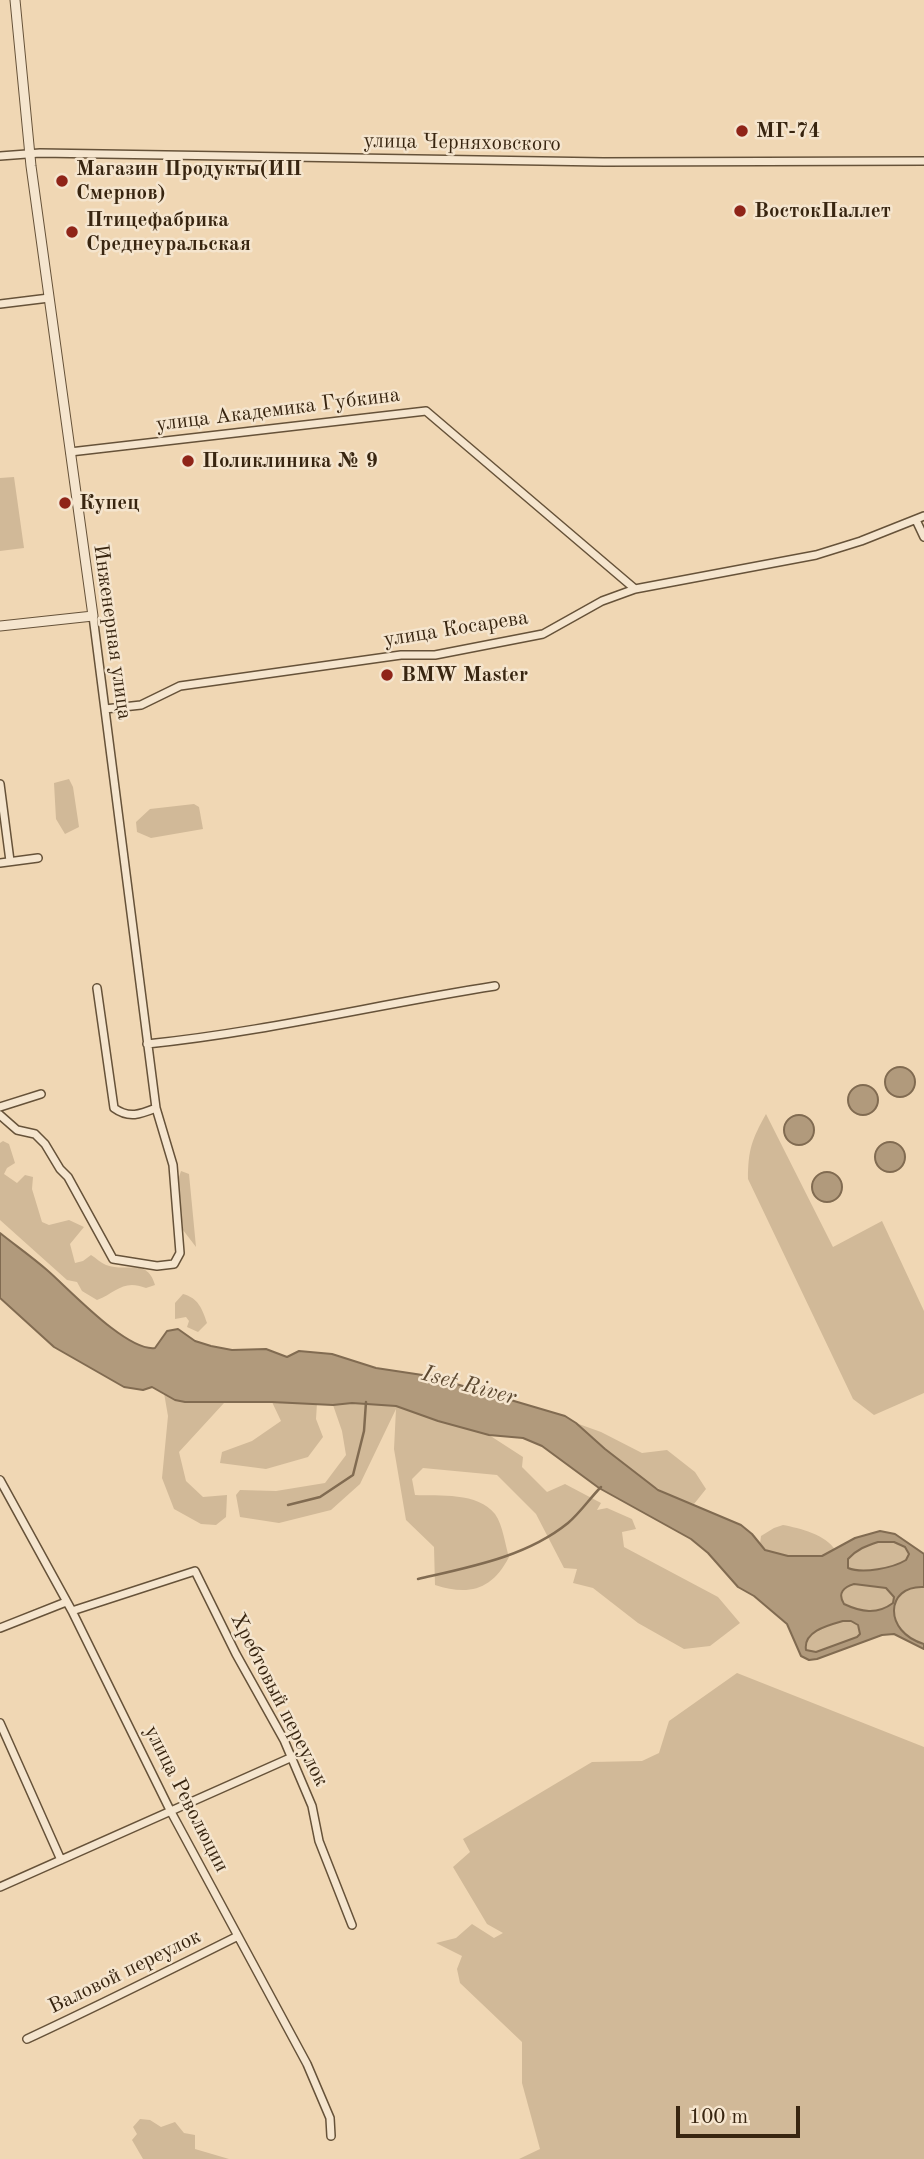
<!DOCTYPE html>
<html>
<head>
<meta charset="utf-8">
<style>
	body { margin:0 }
	#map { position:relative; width:924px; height:2159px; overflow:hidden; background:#f0d7b4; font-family:"Old Standard TT",serif }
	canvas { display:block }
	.scale { position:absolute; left:676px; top:2106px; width:124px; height:32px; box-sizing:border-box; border:4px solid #382510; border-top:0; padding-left:9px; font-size:21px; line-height:24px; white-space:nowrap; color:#382510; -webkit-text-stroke:5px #f5e5ce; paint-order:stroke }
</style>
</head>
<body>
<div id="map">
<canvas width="924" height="2159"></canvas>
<div class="scale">100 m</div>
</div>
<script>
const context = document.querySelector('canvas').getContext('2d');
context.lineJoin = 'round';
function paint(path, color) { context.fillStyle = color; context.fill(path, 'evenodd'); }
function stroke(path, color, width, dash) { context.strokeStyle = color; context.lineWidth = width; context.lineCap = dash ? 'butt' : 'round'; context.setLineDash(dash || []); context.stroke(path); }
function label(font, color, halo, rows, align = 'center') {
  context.font = font + ' "Old Standard TT",serif'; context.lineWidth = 5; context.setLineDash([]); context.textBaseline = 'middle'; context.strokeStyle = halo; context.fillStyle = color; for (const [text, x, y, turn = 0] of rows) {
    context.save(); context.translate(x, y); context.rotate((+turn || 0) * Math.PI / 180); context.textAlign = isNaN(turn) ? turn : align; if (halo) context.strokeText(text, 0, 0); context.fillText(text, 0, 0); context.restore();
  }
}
paint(new Path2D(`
	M14,477L24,548L0,551V478Z
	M69,779L73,787L79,827L65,834L56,819L54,783Z
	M194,804L199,807L203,829L151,838L137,832L136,822L150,809Z
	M766,1114L833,1247L882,1221L924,1311V1393L874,1415L853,1399L748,1179C748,1150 752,1139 766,1114Z
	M3,1141L9,1144L15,1163L7,1168L4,1174L17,1183L25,1175L33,1177L32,1189L42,1222L49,1225L69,1220L84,1227L70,1244L75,1263L83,1261L91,1255C96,1258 101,1263 106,1265C127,1273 147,1257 155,1285L146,1288C123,1279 117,1292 97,1300L82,1291L77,1282L67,1280L0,1220V1143Z
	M181,1171L189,1174L196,1247L183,1230L178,1180Z
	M183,1294C198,1298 202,1308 207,1323L198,1332L187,1327L189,1321L186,1317L175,1319V1303Z
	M164,1393C182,1404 203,1403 224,1403L179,1452L186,1481L203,1497L227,1495L226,1517L216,1525L201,1524L174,1509L162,1478L168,1416Z
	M272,1402L317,1403L316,1419L323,1437L308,1457L266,1469L220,1463L222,1452L252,1441L281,1421Z
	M352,1403L396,1406L412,1410L489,1435L523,1457L522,1467L547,1492L565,1484L601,1503L597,1510L607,1508L632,1519L636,1529L622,1532L624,1547L718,1597L740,1623L710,1646L684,1649L638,1623L593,1588L573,1583L577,1569L564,1568L536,1514L497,1475L423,1468L412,1479L415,1495C439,1496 478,1492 495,1514C503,1525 505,1545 509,1557C492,1590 469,1596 435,1585L434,1547L406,1520L394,1449L396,1409L360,1484L331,1510L279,1523L240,1517L236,1495L240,1490L276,1491L325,1483L346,1455L342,1431L333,1405Z
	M576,1423L601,1432L642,1453L667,1450L695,1472L706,1489L694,1504C648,1491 611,1454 576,1423Z
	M783,1525C799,1528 827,1535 835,1550C818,1562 775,1562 760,1544L761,1536L774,1528Z
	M878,1542H895L906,1547L909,1554L906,1560C893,1568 863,1574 848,1568V1558C857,1549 866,1546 878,1542Z
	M854,1584L886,1588L894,1597L893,1603C877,1615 861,1612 844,1604C837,1593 844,1587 854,1584Z
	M924,1587V1644C883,1632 885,1585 924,1587Z
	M843,1621H852L857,1625L860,1634L857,1638L816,1652L806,1650C803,1631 829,1625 843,1621Z
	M737,1673L924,1747V2159H519L540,2149L522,2083V2042L460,1983L457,1969L462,1956L436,1943L456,1938L472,1924L494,1938L503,1933L487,1924L453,1867L470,1852L463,1839L592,1762L642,1761L659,1753L669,1721Z
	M140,2119L150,2120L161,2127L175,2122L184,2133L195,2135V2149L229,2159H143L132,2140L137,2134L133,2127Z`), '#d1b998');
const water = new Path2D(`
	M885 1082a15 15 0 1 1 30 0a15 15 0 1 1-30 0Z
	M848 1100a15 15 0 1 1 30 0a15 15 0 1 1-30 0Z
	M784 1130a15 15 0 1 1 30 0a15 15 0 1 1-30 0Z
	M875 1157a15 15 0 1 1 30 0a15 15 0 1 1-30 0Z
	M812 1187a15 15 0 1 1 30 0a15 15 0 1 1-30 0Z
	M0,1233C15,1245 32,1257 47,1270C69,1289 127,1352 155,1348L167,1331L178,1329L195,1341L211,1346L232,1350L266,1349L287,1357L299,1351L332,1354L376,1368L429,1376L565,1416L576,1423L605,1449L658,1490L741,1525L752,1534L765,1550L788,1556H822L855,1538L880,1531L895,1534L924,1554V1587C885,1585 883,1632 924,1644V1649L894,1634L882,1635L817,1659L809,1660L801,1656L787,1624L754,1596L738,1587L708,1553L691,1539L599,1488L542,1446L523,1438L489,1435L438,1421L396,1406L352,1403L333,1405L272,1402H185L175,1400L152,1387L143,1390L124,1387L54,1347L0,1298ZM878,1542H894L905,1547L909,1554L906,1560C893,1568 863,1574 848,1568V1559C857,1549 866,1546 878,1542ZM854,1584L886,1588L894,1597L893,1603C877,1615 861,1612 844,1604C837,1593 844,1587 854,1584ZM843,1621H851L858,1625L860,1634L857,1637L816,1652L806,1650C803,1631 829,1625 843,1621Z`);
paint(water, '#b19a7c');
stroke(water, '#816b51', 2);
stroke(new Path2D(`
	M288,1505L320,1497L353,1475L364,1431L366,1402
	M418,1579C470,1567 526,1557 568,1523C580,1513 590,1498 601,1487`), '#816b51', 2.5);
const minor = new Path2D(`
	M0,156L40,153L604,162L924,161
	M0,304L49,298
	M70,452L426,411L635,589
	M916,520L924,537
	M105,709L141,705L180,686L401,655H435L543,634L602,601L635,589L816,555L861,541L924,516
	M0,784L10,861
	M0,863L38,858
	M97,988L114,1108C129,1119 141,1114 156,1108
	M147,1044C265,1032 379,1004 495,986
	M0,1107L41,1094
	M0,1115L17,1130L35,1134L45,1144L60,1169L68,1177L113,1259L157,1266L174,1264L180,1253L173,1165L156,1108L93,616
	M0,1480L72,1611L170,1810L307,2064L330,2118L331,2136
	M72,1611L195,1571L236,1654L284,1740L312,1806L319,1841L352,1925
	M0,1628L66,1602
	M0,1723L61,1860
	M0,1887L290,1758
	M27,2039C98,2006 168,1971 238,1936`);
const tertiary = new Path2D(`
	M0,626L93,616L31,166L15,0`);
stroke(minor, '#665239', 10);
stroke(tertiary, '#665239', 11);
stroke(minor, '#f5e5ce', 7);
stroke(tertiary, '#f5e5ce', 9);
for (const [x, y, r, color] of [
	[742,131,7,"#8f2418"],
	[62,181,7,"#8f2418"],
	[740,211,7,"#8f2418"],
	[72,232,7,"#8f2418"],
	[188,461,7,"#8f2418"],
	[65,503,7,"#8f2418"],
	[387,675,7,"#8f2418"]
]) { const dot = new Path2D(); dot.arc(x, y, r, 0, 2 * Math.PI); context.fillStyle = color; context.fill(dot); stroke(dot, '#f5e5ce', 2.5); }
label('bold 21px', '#382510', '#f5e5ce', [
	["МГ-74",756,131],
	["Магазин Продукты(ИП",76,169],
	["Смернов)",76,193],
	["ВостокПаллет",754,211],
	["Птицефабрика",86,220],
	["Среднеуральская",86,244],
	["Поликлиника № 9",202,461],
	["Купец",79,503],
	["BMW Master",401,675]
], 'left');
label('21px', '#382510', '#f5e5ce', [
	["улица Черняховского",462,143,1],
	["улица Академика Губкина",278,410,-7],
	["улица Косарева",456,629,-9],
	["Инженерная улица",112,632,82],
	["Хребтовый переулок",279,1700,63],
	["улица Революции",186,1799,63],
	["Валовой переулок",125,1972,-26]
]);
label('italic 23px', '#5c4830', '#f5e5ce', [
	["Iset River",469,1386,15]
]);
</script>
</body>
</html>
